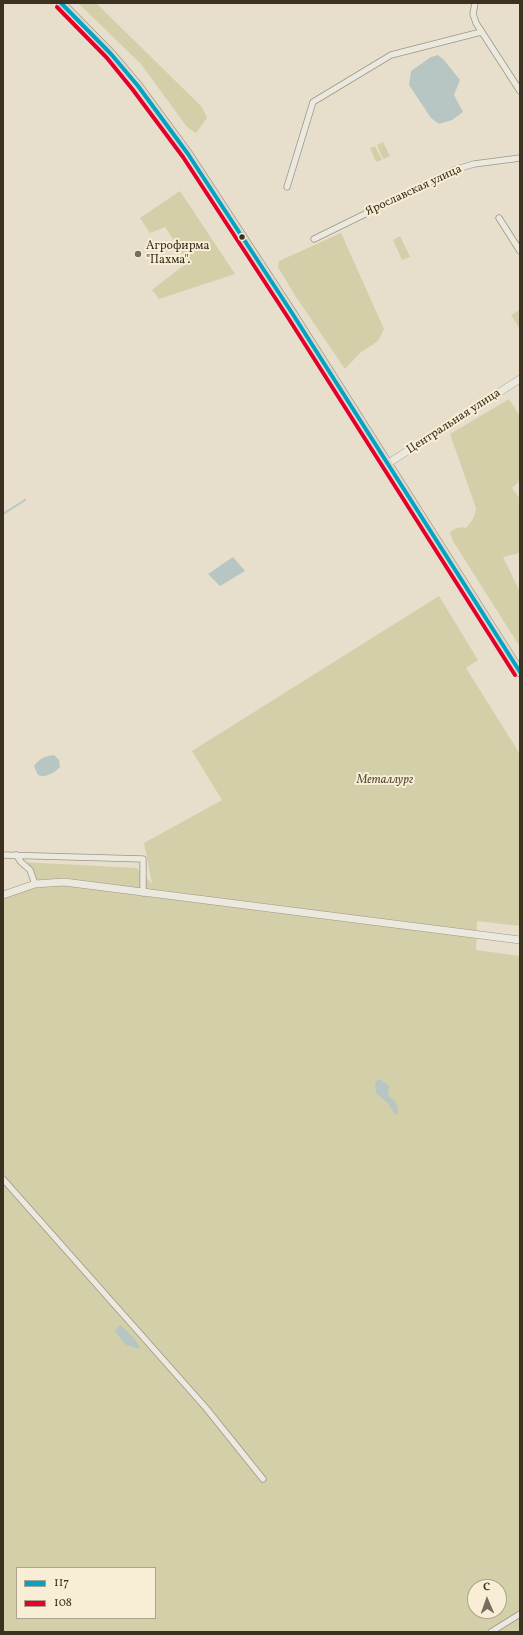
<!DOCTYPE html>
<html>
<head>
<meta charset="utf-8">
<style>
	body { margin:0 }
	#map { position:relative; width:523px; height:1635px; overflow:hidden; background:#e7dfcb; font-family:Vollkorn,serif }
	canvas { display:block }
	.frame { position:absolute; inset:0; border:4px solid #3c3020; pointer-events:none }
	.legend { position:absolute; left:16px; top:1567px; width:140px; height:52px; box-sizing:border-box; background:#f7eed5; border:1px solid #aca28d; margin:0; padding:5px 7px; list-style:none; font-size:12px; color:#3c3020 }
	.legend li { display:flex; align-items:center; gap:8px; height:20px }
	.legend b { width:20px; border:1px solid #aca28d }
	.north { position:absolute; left:467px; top:1579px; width:40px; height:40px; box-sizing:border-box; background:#f7eed5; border:1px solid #aca28d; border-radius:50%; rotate:358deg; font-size:11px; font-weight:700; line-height:16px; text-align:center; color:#3c3020 }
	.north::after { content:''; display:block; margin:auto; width:14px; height:18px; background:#786d5c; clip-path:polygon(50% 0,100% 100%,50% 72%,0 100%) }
</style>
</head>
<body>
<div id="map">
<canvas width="523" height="1635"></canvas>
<div class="frame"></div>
<ul class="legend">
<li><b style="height:5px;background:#03a3c5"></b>117</li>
<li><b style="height:5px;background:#e4002b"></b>108</li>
</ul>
<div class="north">С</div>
</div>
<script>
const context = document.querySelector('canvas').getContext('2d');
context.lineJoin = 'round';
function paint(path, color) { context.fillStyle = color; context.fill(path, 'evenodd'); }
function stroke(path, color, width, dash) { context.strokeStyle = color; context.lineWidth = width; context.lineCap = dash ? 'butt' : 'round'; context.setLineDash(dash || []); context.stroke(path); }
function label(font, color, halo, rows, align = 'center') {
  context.font = font + ' Vollkorn,serif'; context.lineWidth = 4; context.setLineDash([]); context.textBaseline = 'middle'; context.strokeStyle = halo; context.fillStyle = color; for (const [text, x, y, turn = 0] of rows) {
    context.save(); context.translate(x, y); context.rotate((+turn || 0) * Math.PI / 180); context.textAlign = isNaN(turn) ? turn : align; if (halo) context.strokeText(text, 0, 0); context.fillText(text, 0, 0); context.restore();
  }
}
paint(new Path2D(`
	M78,3H96L202,107L207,118L196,133L187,127L141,64Z
	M383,142L390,156L383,159L377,145Z
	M375,146L382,160L376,162L370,148Z
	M180,191L235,274L159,299L152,290L188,262L165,227L150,233L140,218Z
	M341,233L384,329L378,341L360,353L345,369L296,297L278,267L279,261Z
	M400,236L410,257L402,260L393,240Z
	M520,310V329L511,315Z
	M509,399L520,416V481L512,488L520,499V553L503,557L520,592V647L453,541L450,533C454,528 460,526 466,528C472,521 475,517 476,508L450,434Z
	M439,596L478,660L466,668L520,754V926L477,921L476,950L520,956V1632H3V895L35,884L30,870L21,862L137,868L152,884L144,843L222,800L192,751ZM17,1568H155V1618H17ZM475,1587H499V1611H475Z`), '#d3cfa9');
paint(new Path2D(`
	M438,55L444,60L460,80L454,95L463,112L452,120L439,124L431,118L409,85L411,71L431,57Z
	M233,557L245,571L220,586L208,574Z
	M54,755L59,760L60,767C54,773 46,778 38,775L34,766C39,759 45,756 54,755Z
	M377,1080H381L389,1086L388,1096C396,1101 398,1105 398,1115L394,1113L388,1103L376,1093L375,1084Z
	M120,1325C128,1332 136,1338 140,1349L126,1345L115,1331Z`), '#b7c6c2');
stroke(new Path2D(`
	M3,514L25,500`), '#b7c6c2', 2);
const minor = new Path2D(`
	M475,3L473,14L476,23L520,91
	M287,187L313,102L391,55L481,32
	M499,218L520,251
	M314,239L457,169L474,164L520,158
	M3,855L143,859V893
	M16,855L21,862L30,870L35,884
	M3,1179L206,1408L263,1479
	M491,1632L520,1614`);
const tertiary = new Path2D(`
	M387,464L520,379
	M3,895L35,884L64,882L520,940`);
const trunk = new Path2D(`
	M61,3L111,54L138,86L188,154L292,313L520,672`);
stroke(minor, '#9c9689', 7);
stroke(tertiary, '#9c9689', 8);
stroke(trunk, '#847e72', 10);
stroke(minor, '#ebe8dd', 5.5);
stroke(tertiary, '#ebe8dd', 7);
stroke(trunk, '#dfd7c8', 9);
stroke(new Path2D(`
	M61,3L111,54L138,86L188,154L292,313L520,672`), '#03a3c5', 4);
stroke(new Path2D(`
	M57,7L107,58L133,90L183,157L287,316L515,675`), '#e4002b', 4);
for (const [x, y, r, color] of [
	[242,237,3.5,"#3c3020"],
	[138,254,4,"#786d5c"]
]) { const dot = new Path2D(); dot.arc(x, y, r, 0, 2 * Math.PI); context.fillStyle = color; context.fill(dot); stroke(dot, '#f7eed5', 1.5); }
label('12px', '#3c3020', '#f7eed5', [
	["Ярославская улица",414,191,-25],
	["Центральная улица",454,422,-33]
]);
label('12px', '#3c3020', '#f7eed5', [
	["Агрофирма",146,247],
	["\"Пахма\".",146,261]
], 'left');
label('italic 12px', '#574d36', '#f7eed5', [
	["Металлург",385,781]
]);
</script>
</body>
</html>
